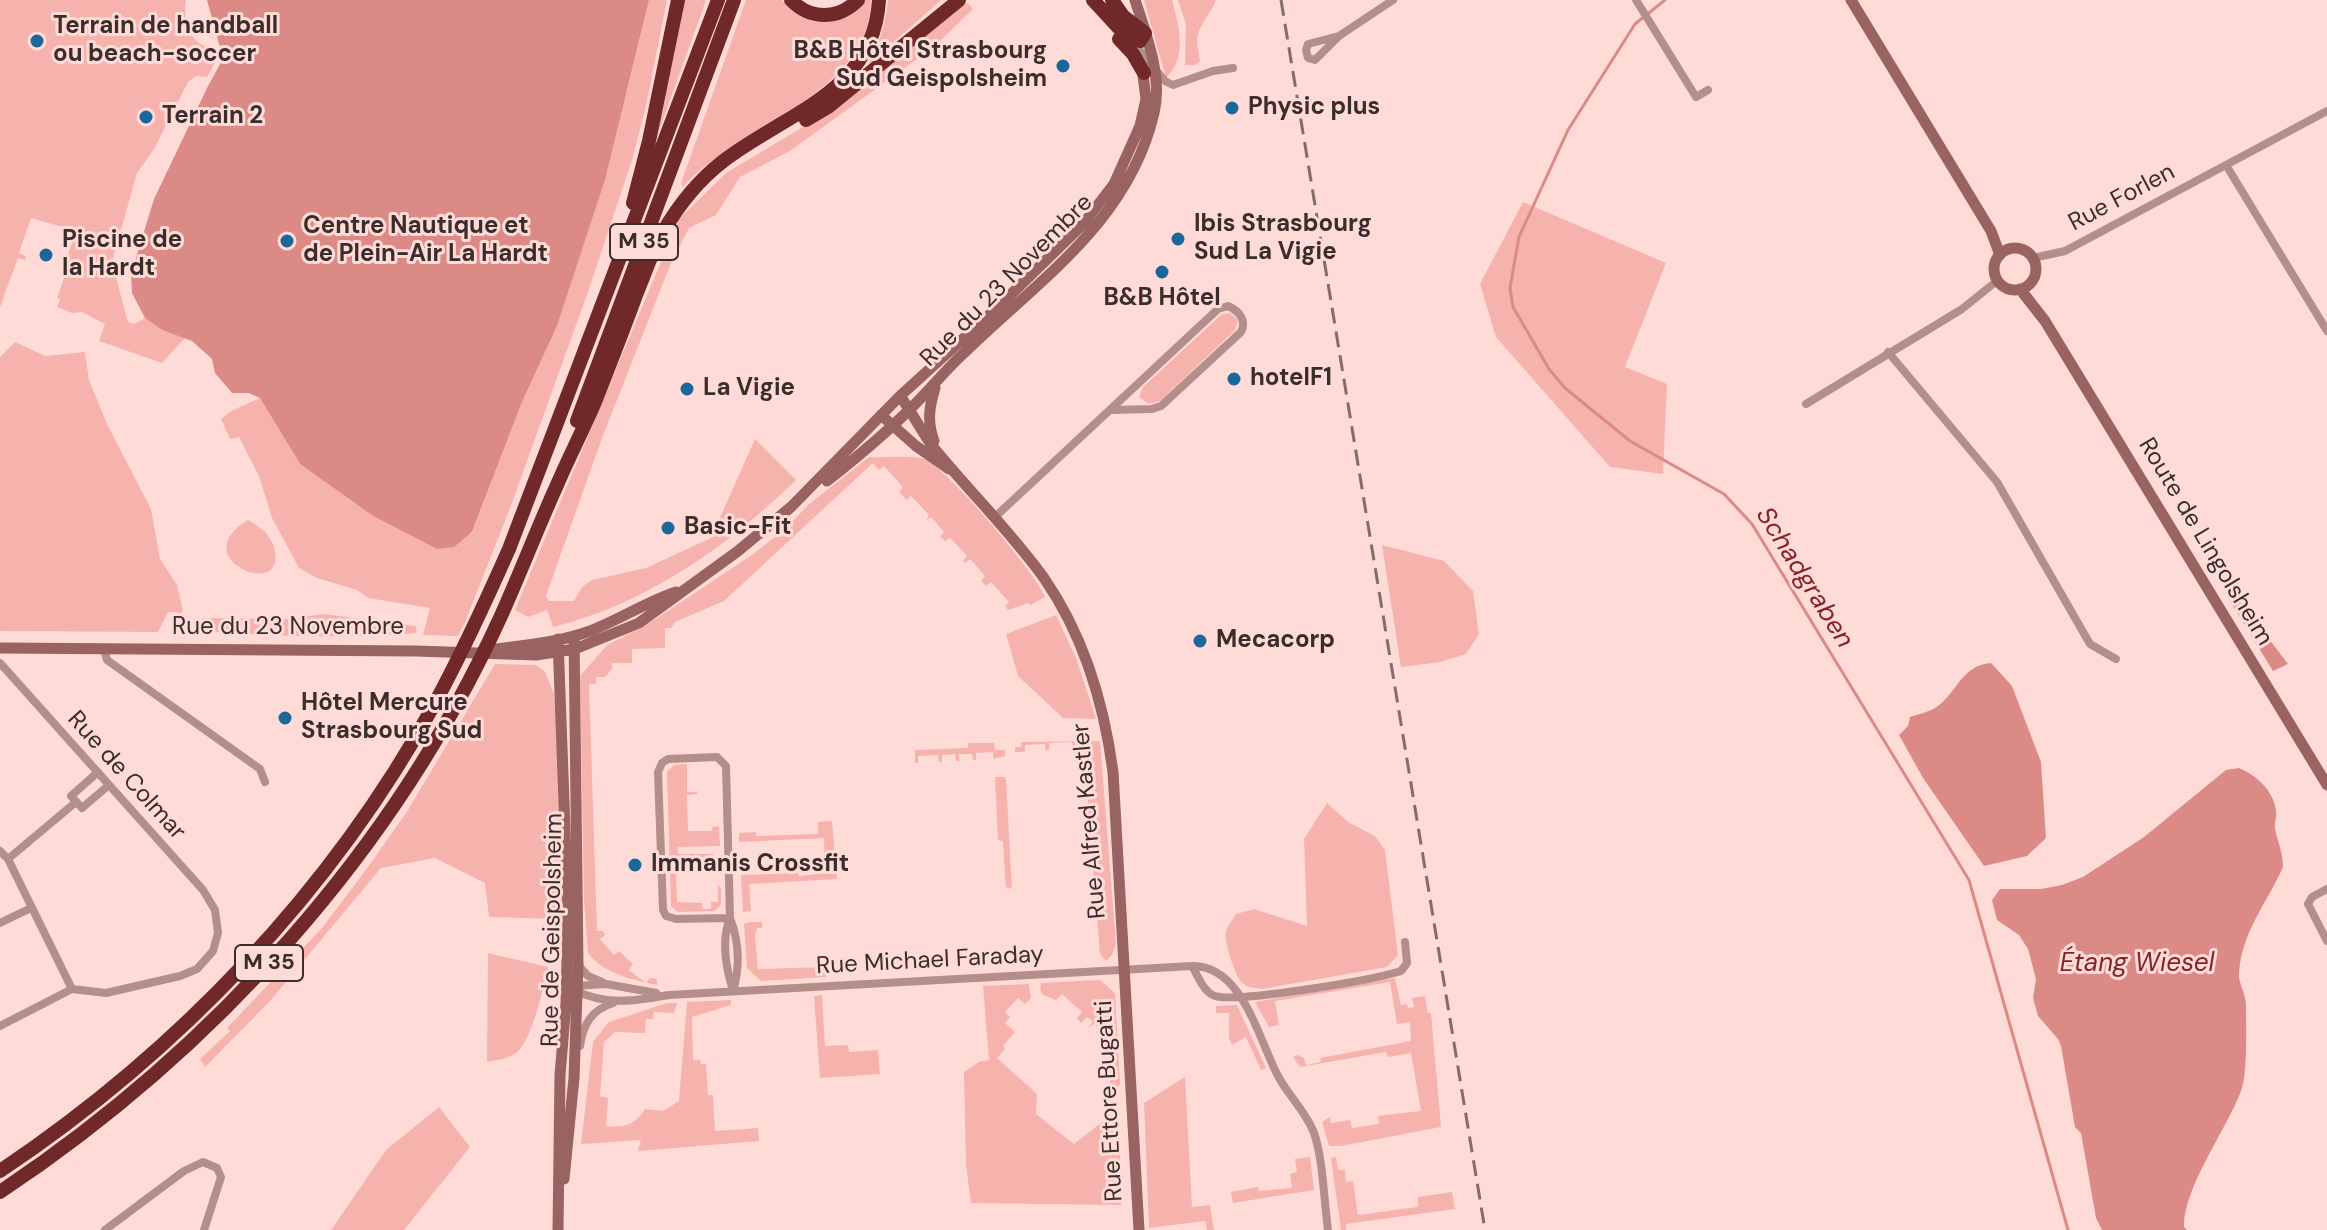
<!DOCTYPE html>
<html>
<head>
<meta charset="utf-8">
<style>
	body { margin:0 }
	canvas { display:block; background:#ffdbd8 }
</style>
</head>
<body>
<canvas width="2327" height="1230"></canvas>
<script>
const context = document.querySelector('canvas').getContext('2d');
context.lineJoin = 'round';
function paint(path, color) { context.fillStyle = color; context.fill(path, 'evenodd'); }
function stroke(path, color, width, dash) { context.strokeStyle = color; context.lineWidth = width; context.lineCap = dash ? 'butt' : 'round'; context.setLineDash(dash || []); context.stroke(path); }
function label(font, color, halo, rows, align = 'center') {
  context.font = font + ' "DM Sans",sans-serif'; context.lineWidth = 6; context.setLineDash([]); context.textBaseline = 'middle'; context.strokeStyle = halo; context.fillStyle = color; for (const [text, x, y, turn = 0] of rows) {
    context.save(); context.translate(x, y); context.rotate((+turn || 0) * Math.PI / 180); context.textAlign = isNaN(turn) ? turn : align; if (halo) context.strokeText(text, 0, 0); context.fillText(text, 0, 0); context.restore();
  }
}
paint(new Path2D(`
	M0,0H186C184,12 185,27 193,37C207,54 227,46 207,77L196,76L188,82L154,149L137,173L112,262L128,322L134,324L145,318L162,330L185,338L162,363L99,341L105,324L82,312L72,313L57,307L60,300L57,298L66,272L63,269L76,231L31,218L19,253L26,256L25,260L18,258L0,307Z
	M649,0H667L646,106L632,160L588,292L509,511L465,622L458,636L423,635L430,608L368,598L357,590L317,578L299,568L272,518L259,476L239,437L230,439L221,419L231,411L260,398L300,464L373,516L437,549L472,533L522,402L557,326L605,180Z
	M682,0H706L659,131L657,130Z
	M746,0H782C805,30 840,29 864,0H871C870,96 737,124 683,187L681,183Z
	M888,0H941L870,63L869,62C880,42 886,22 888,0Z
	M1144,0H1172C1179,26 1188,57 1166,78Z
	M1178,0H1216C1211,14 1199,24 1197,39C1197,46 1199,54 1200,61L1195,65H1185L1186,24Z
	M968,3L973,9L935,46L790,151L740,177L716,215L689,228L671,263L602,438L546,596L549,601H574L582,587L592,580L646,568L711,538L755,439L796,480C727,547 646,604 553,627L547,610L528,617L515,610L679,219L726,173L823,115L958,6Z
	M1523,202L1666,263L1625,367L1667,384L1663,474L1610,467L1496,337L1480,284Z
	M1230,313L1238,320L1235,330L1160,401L1149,404L1139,397L1143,387L1222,314Z
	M15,342L45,356L85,352L89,380L108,426L151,509L160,559L177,585L183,610L181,613L168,612L158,632L0,631V357Z
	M869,457C883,458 912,455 924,459C947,468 1036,573 1045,597L1030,605L1028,603L1008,610L1005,606L1009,602L991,582L986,586L981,581L985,576L970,559L965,563L963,561L967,556L950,538L945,541L940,536L944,532L931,517L926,521L929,515L911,496L907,500L899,492L903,487L884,466L879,470L873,463L724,601L675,622L671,628H665V648L632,649V663H612V669L605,677H596V684H589L597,931H603L605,935L600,939L614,955L619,951L633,964L629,970L646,983L650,978L657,979V985C633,980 604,974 588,953L584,901L580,676L607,645L645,626L752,555L786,528L808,505Z
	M248,520C263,528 272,536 275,552C284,600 184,558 248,520Z
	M1382,545L1444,561L1473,591L1479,634L1466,654L1440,662L1401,667Z
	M324,614L415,626L417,630L415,633C344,639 270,636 199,631L203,618L289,619Z
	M1056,615L1076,658L1096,719L1063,718L1018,676L1006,634Z
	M495,664L536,665L545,672L554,694L559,743L562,919L489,917L485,883L435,858L381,868L270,1001L205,1067L200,1059L230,1031L227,1028L322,928L368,867L408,810Z
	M1100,741L1116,944L1112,955L1106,961L1100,954L1083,743L1079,744V750L1073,749L1072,742L1049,743V750L1046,751L1045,744L1025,745V752H1015V747H1021V742Z
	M968,743H994L995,750H1005V756L993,759V752L976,753V760H973L972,754H959V761H956L955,754L942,755V762H939L938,755L918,756V763H915V750L968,748Z
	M687,764V792H697V794L687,795L688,831H712V827L719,826L720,846L678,847V854H713V857H695V871L676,872L677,902L702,903L703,909H711V902H718V884L721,889V905L714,911L678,912L671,906L667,772L674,765Z
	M995,777H1005L1006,780L1012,889L1006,887V892L1003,841L998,840Z
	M1327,803L1348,822L1375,836L1385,850L1398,955L1387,967L1262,989C1253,988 1244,987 1239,979C1234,970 1223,940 1226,931C1228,925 1233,919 1236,914L1254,909L1307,926L1304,839Z
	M832,821L837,879L749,884L751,911L743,912L741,875L798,873L799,876L825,873L824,838L739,842V833L756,832V836L818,834V822Z
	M750,922H762V928H757L755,935L758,969L826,967V977L761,981L747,968L744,924Z
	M488,953L548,967C543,988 533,1038 517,1052C509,1059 497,1060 487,1062Z
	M1395,978L1401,1005L1407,1004L1408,1008L1414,1007L1412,998L1425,996L1428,1013H1431L1441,1127L1341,1146H1329L1322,1122L1330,1117L1331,1123L1350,1120L1352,1128L1379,1124L1378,1116L1421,1111L1411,1053L1388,1057L1386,1052L1300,1067L1293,1057L1297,1055L1304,1058L1306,1065L1321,1062L1320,1058L1411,1041L1410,1022L1397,1024L1390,982L1275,1001L1279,1025L1269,1027L1255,1002Z
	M1100,980L1115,993L1120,1085L1111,1092L1108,1047L1103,1042L1108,1036L1102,1030L1095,1035L1100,1029L1094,1024L1087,1028L1093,1022L1087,1017L1081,1023L1077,1018L1082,1012L1062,994L1056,1000L1043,995L1040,990L1041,983Z
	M1029,984L1031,998L1025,1004L1018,998L1005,1012L1010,1017L1005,1023L1015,1032L1003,1046L1005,1049L997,1058L1037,1094L1036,1114L1074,1144L1119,1109L1121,1205L971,1203L966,1165L964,1072L979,1062L989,1060L983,986Z
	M822,995L825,1046L848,1045L849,1052L878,1050L880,1074L820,1078L814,996Z
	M731,1000V1005L692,1017L693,1060H700L701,1064H706L708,1095H713L715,1131L758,1128L759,1141L638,1151L641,1140L581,1144L593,1042L609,1022L667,1003H677L674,1013L654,1012L653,1019H646L645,1033L615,1032L604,1042L600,1096L608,1098L606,1126C624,1128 635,1125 645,1109L663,1111L679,1101L687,1002Z
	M1237,1005L1266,1068L1261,1070L1246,1037L1232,1045L1229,1038V1013H1216V1006Z
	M1185,1077L1192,1207L1210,1205L1214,1230H1207L1205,1221L1149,1228L1144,1103Z
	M439,1107L470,1147L404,1230H331L386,1150Z
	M1310,1157L1314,1190L1233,1203L1231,1192L1258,1187L1259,1191L1292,1188L1290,1174L1297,1172L1295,1159Z
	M1336,1157L1338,1170H1345L1346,1182L1353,1181L1358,1215L1418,1207V1197L1452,1192L1455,1209L1346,1224V1230H1341L1331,1158Z`), '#f6b3ae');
paint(new Path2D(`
	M207,0H649L605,180L557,326L522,402L472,532L454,547L437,549L373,516L300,464L260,398L249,393H232L215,373L212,359L192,341L162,330L145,318L132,293L131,274L154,199L208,86L225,55L219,44Z
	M2231,589L2288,664L2273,671L2225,593Z
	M1991,663L2012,686L2041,762L2046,838L2027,856L1984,866L1923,778L1899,735L1908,726L1910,717C1918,714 1929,712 1935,708C1957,694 1961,665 1991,663Z
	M2239,768C2256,775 2273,790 2276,810C2277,817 2274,822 2275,829C2278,842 2283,853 2283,867C2267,903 2241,933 2239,974C2238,981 2245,992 2246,1004C2246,1025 2248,1073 2241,1091C2227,1129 2183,1188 2184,1227L2187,1230H2102L2096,1218L2081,1133L2075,1127L2061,1046L2058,1039L2038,1016L2033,998L2036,979L2028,949L2019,935L1997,920L1992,900L2000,889H2041L2062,885L2083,877L2144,837L2226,770Z`), '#dc8a85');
stroke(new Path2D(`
	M1665,0L1635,24L1568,130L1519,237L1510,288L1513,307L1549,369L1565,388L1630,441L1724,494L1752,524L1969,880L2068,1230`), '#dc8a85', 3);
stroke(new Path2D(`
	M1636,0L1696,97L1708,90
	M1339,36L1308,44L1306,50L1308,58L1315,60L1339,36L1393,0
	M1132,41L1165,81L1173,85L1213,71L1233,68
	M2226,165L2327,331
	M2033,258L2065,251L2327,111
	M1888,352L1997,482L2090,644L2116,659
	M1806,404L1962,309L1998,280
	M995,517L1218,309L1228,306C1239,311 1247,320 1241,332L1161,406L1152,409L1111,410
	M104,648L107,660L260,769L265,782
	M0,663L203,890L215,910L218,933L213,951L197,969L180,976L106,993L72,989L0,1026
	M98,772L71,796L82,808L109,785
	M0,851L8,859L72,989
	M8,859L76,802
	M2327,889L2312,897L2308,904L2327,941
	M730,918L676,919L666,916L663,910L658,772L662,763L668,759L717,757L726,766L730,918C739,941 740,967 733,991
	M730,918C721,940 726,969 733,990
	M0,923L31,908
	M578,965L588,976L602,982
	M1192,966C1198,976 1204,993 1215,996C1238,1003 1373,980 1401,971L1407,963L1405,942
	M575,986L606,984L656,993
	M574,990C605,1006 636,1001 669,995L1192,966C1243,965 1259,1041 1278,1076C1288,1095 1306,1112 1314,1133C1323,1158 1324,1202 1328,1230
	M580,1046C583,1025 591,1010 613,1003
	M105,1230L184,1171L203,1162L217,1168L221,1177L204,1230`), '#b38e8b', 8);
stroke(new Path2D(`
	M1851,0L1991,231L2000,255
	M1994 269a21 21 0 1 1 42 0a21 21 0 1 1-42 0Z
	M2020,289L2045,321L2327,785
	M900,396C912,412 921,431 933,447C969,491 1010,531 1044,578C1084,636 1104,703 1113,772L1139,1230
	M881,415L916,446L949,469
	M934,441C927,422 929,407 935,388
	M827,481C856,458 884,435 910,409C929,391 945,370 965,352C1040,279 1129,221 1154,113C1163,77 1146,34 1135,0
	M558,639L568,911L566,1003L560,1075L558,1230
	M0,648L416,651L536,655L575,649L639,623L738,551L791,507L900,396L997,308L1084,223L1114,184L1140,126L1146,99L1142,68
	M496,649C528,645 560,642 590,631C619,620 646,602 676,592
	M564,1179L574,1078L578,965L574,636`), '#986360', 11);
stroke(new Path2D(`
	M791,0C810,20 838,20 858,0
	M1093,0L1128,38L1140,41L1145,33L1123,16L1112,0
	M1119,39L1133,54L1144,73
	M806,120L828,107L959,0
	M633,203L649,141L678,0
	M577,421L734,0
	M0,1171C178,1052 332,891 435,703C462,653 486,601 509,549L718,0
	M0,1192C213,1050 393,852 500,618C520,574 537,529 557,485C569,457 583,430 595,402C609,366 623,331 636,295C645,274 652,251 663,232C678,206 699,180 722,162C783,114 874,93 879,0`), '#702928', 14);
stroke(new Path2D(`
	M1281,0L1485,1230`), '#836d6b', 3, [16, 8]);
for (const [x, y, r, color] of [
	[37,41,8,"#1b679a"],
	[1063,66,8,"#1b679a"],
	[1232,108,8,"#1b679a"],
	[146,117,8,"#1b679a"],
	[1178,239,8,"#1b679a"],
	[287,241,8,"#1b679a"],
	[46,255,8,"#1b679a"],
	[1162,272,8,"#1b679a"],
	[1234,379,8,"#1b679a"],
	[687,389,8,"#1b679a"],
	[668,528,8,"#1b679a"],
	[1200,641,8,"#1b679a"],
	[285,718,8,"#1b679a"],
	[635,865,8,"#1b679a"]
]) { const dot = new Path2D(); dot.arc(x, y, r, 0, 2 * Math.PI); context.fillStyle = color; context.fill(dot); stroke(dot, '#ffdbd8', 3); }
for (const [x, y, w] of [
	[644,242,68],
	[269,963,68]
]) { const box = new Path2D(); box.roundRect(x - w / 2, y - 18, w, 36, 6); context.fillStyle = '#ffdbd8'; context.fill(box); stroke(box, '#3a2d2b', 2); }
label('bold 22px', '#3a2d2b', null, [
	["M 35",644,242],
	["M 35",269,963]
]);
label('bold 24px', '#3a2d2b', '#ffdbd8', [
	["Terrain de handball",53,27],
	["ou beach-soccer",53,55],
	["B&B Hôtel Strasbourg",1047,52,"right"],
	["Sud Geispolsheim",1047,80,"right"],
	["Physic plus",1248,108],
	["Terrain 2",162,117],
	["Ibis Strasbourg",1194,225],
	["Sud La Vigie",1194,253],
	["Centre Nautique et",303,227],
	["de Plein-Air La Hardt",303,255],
	["Piscine de",62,241],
	["la Hardt",62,269],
	["B&B Hôtel",1162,299,"center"],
	["hotelF1",1250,379],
	["La Vigie",703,389],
	["Basic-Fit",684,528],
	["Mecacorp",1216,641],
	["Hôtel Mercure",301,704],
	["Strasbourg Sud",301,732],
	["Immanis Crossfit",651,865]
], 'left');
label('24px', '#3a2d2b', '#ffdbd8', [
	["Rue Forlen",2122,198,-28],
	["Rue du 23 Novembre",1007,281,-45],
	["Route de Lingolsheim",2205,542,59],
	["Rue du 23 Novembre",288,628],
	["Rue de Colmar",126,776,48],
	["Rue Alfred Kastler",1090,821,-95],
	["Rue de Geispolsheim",553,930,-89],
	["Rue Michael Faraday",930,961,-3],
	["Rue Ettore Bugatti",1110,1101,-93]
]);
label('italic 26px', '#852427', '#ffdbd8', [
	["Schadgraben",1804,578,58],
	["Étang Wiesel",2137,964]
]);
</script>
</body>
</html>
